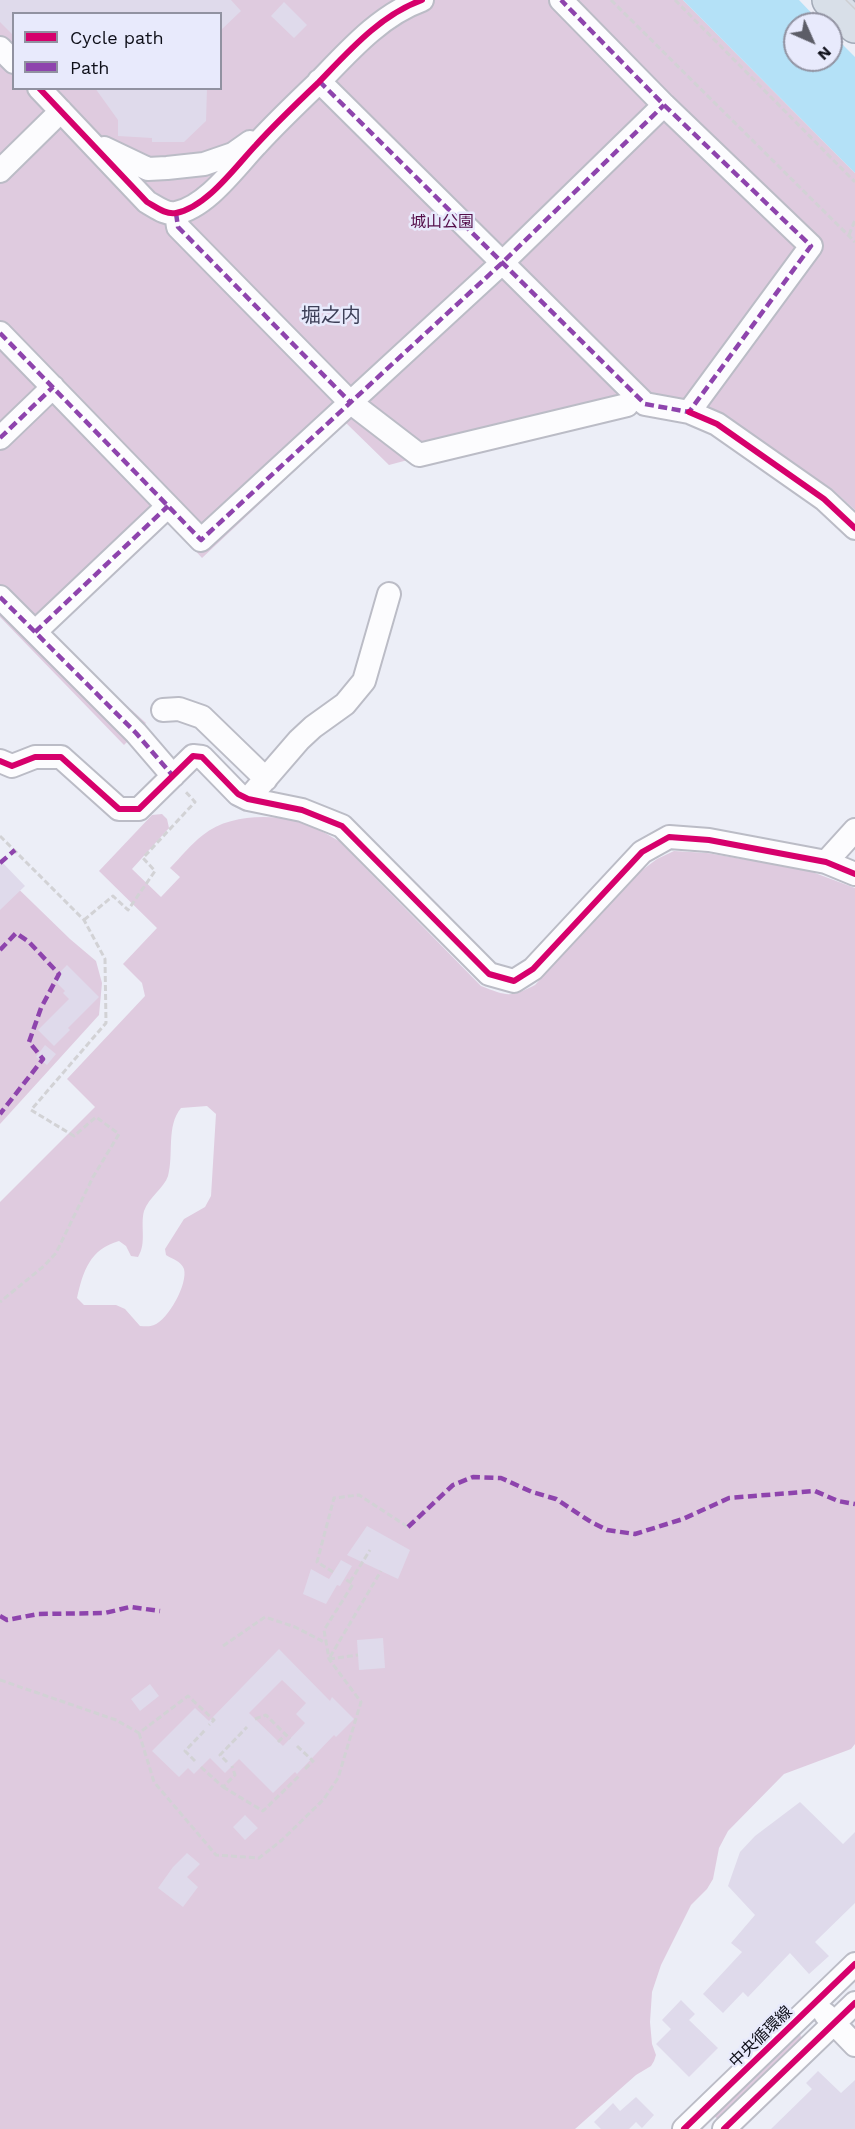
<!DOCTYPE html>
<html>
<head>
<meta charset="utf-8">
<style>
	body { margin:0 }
	#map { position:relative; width:855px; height:2129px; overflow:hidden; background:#eceef7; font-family:"Work Sans",sans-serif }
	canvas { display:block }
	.legend { position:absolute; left:12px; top:12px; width:210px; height:78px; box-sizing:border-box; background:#e8eafc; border:2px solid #9192a1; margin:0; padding:8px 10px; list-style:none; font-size:18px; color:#0e0f19 }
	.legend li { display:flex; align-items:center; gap:12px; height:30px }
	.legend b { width:30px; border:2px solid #9192a1 }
	.north { position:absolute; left:783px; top:12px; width:60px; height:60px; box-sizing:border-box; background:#e8eafc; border:2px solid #9192a1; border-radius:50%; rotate:135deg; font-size:16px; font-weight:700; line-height:24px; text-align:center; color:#0e0f19 }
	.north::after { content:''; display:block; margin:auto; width:21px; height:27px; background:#5c5d67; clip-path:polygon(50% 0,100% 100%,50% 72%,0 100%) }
</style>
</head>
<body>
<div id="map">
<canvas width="855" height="2129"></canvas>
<ul class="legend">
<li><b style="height:8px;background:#d6006c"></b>Cycle path</li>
<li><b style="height:8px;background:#8e44ad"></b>Path</li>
</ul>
<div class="north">N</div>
</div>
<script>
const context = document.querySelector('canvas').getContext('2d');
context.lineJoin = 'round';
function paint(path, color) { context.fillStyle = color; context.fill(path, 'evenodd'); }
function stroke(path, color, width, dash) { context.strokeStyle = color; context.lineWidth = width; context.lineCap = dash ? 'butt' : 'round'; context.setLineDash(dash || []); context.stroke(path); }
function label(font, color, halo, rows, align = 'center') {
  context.font = font + ' "Work Sans","Noto Sans JP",sans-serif'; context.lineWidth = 5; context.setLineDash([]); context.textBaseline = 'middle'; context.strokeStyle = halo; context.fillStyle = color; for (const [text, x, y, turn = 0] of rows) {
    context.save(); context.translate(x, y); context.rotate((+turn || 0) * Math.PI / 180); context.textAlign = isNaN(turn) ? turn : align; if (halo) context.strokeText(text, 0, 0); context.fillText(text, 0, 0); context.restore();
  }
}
paint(new Path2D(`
	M0,0H683L855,173V510L832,489L708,410L646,412L602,408L389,465L346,423L202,558L167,520L48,634L146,723L124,745L0,617ZM14,14H220V88H14Z
	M162,814L167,819L169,828L132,869L161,897L180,877L170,868C181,857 191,844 203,835C226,816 264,814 293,820C309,823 325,833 339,841L481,986C507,996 510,998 535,985L637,874L657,859L674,851L707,853L807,870L855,888V1744L851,1749L784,1774L728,1831L719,1848L713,1879L707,1889L691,1905L661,1965L652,1992L650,2022L652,2044L656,2055L654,2061L651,2066L636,2075L575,2129H0V1202L95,1107L67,1079L145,996L142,983L123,964L157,928L99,871L152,815ZM207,1106L216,1114L211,1196L205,1207L184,1219L165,1249L166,1255C172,1259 181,1261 184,1269C188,1284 168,1320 154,1325C150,1327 144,1326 140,1326L125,1309L116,1305H84L77,1298C83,1271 90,1249 119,1241L126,1246L131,1256L138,1257C147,1243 140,1226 144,1211C149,1197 164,1188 168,1176C174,1154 166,1126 181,1108Z
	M0,871L70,939L96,961L102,983L99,1015L0,1124Z
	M800,2034L802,2040L719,2120L714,2116L796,2035Z`), '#dfcbdf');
paint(new Path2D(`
	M683,0H799L822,24H795V60H831V33L855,57V173Z`), '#b4e1f7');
paint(new Path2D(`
	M0,0H231L241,11L220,31V14H14V36L0,22Z
	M284,2L307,25L294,38L271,16Z
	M95,88H207L206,121L184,142H152V138L118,136V120Z
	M0,860L25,886L0,910Z
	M67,965L99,997L68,1028L70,1030L54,1046L38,1030L69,999L63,993L65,991L53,979Z
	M45,1045L56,1054L47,1065L36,1057Z
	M367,1526L410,1550L398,1579L347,1555Z
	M341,1560L352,1566L340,1586L337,1585L326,1604L303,1594L311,1569L329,1579Z
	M383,1638L385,1668L359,1670L357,1640Z
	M279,1649L330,1701L332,1697L354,1719L336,1737L334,1735L297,1774L295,1772L273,1793L239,1759L225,1773L210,1758L194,1774L188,1768L179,1777L152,1751L195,1708L209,1721ZM282,1680L306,1703L296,1714L305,1723L283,1746L249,1713Z
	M150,1684L159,1696L140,1711L131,1699Z
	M800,1802L843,1844L855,1832V1903L815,1942L829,1956L809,1974L790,1953L748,1997L743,1992L723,2013L703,1994L742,1952L731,1943L755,1915L728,1886L740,1852L755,1836Z
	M245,1815L258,1828L245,1840L233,1827Z
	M187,1853L200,1864L187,1877L198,1887L183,1907L158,1888L173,1867Z
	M681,2000L695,2014L689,2020L718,2048L689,2077L656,2044L671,2029L662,2020Z
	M818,2071L841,2093L855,2080V2129H771L812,2089L806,2083Z
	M636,2097L654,2115L642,2128L636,2122L629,2129H601L594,2122L613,2103L620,2111Z`), '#dfdaeb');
const minor = new Path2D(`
	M561,0L664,105L811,246L689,412
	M0,48L14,62
	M319,81L645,404L689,412L717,424L824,499L855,528
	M39,88L147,202C156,207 166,215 176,213C207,207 236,166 256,145C276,123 297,103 318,83C348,52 380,15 422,0
	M104,148L148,169L167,168L204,164L233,154L250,142
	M0,171L61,111
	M176,213L178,227L350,402L419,455L627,405
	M0,333L201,540L502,263L664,105
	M0,438L53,387
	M0,597L136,733L173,776
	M35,632L168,506
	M163,710L179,709L202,717L266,779
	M0,761L12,766L35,757H61L119,809H139L193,756L202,757L238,794L248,799L302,810L342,826L489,974L514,981L533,969L642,852L669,837L709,840L826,862L855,874
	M248,799L299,740L313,727L345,704L364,681L389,594
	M826,862L855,830
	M825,2014L855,2045
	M684,2129L855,1964
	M724,2129L855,2003`);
const highway = new Path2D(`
	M829,0L855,26`);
stroke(minor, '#bbbcc6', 26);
stroke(highway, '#a3aab7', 36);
stroke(new Path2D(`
	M611,0L855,242
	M675,0L855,182
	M849,235L855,220
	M0,836L84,920L105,959L106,1023L31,1110L74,1136L96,1117L119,1134L93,1177L56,1253L44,1266L0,1302
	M84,920L113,896L128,910L155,871L143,858L195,802L185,791
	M333,1572L317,1562L334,1498L359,1495L408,1527
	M350,1582L370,1550
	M223,1646L265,1617L295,1627L326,1643
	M330,1657L381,1571
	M329,1659L358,1655
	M0,1680L116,1720L139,1733L188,1696L214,1720L209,1725
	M255,1719L266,1715L290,1739
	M139,1733L154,1782L216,1855L259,1858L282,1840L324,1799L338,1778L361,1702L329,1659L324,1630L353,1584L345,1579
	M278,1742L285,1735
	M297,1746L313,1761L303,1771
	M195,1761L185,1751L206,1729
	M227,1762L220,1755L247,1727
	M201,1767L223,1787L235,1775L232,1766
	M223,1787L263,1811L299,1776`), '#d2d2d5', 3, [6, 3]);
stroke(minor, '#fcfcfe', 22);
stroke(highway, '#d8dfe8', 33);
stroke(new Path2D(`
	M846,0L855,9`), '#cecfd2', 1.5);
stroke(new Path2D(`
	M319,81L645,404L689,412L811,246L664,105L561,0
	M176,213L178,227L350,402
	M0,333L201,540L502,263L664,105
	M0,438L53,387
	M0,597L136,733L173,776
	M35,632L168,506
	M0,863L15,850
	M0,950L16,933L29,942L59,974L41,1008L29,1042L43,1059L0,1114
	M408,1527L453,1485L473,1477L501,1478L532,1492L556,1499L591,1522L607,1530L635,1534L683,1519L729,1498L815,1491L838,1501L855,1504
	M0,1616L7,1620L38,1614L105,1613L130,1607L160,1611`), '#8e44ad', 4.5, [9, 4.5]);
stroke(new Path2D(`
	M39,88L147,202C156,207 166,215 176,213C207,207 236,166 256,145C276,123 297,103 318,83C348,52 380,15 422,0
	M689,412L717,424L824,499L855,528
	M0,761L12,766L35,757H61L119,809H139L193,756L202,757L238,794L248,799L302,810L342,826L489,974L514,981L533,969L642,852L669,837L709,840L826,862L855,874
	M684,2129L855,1964
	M724,2129L855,2003`), '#d6006c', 6);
label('16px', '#540e4a', '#e8eafc', [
	["城山公園",442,222]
]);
label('16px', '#0e0f19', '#e8eafc', [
	["中央循環線",761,2037,-44]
]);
label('20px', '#3e4058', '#e8eafc', [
	["堀之内",331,316]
]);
</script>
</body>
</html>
